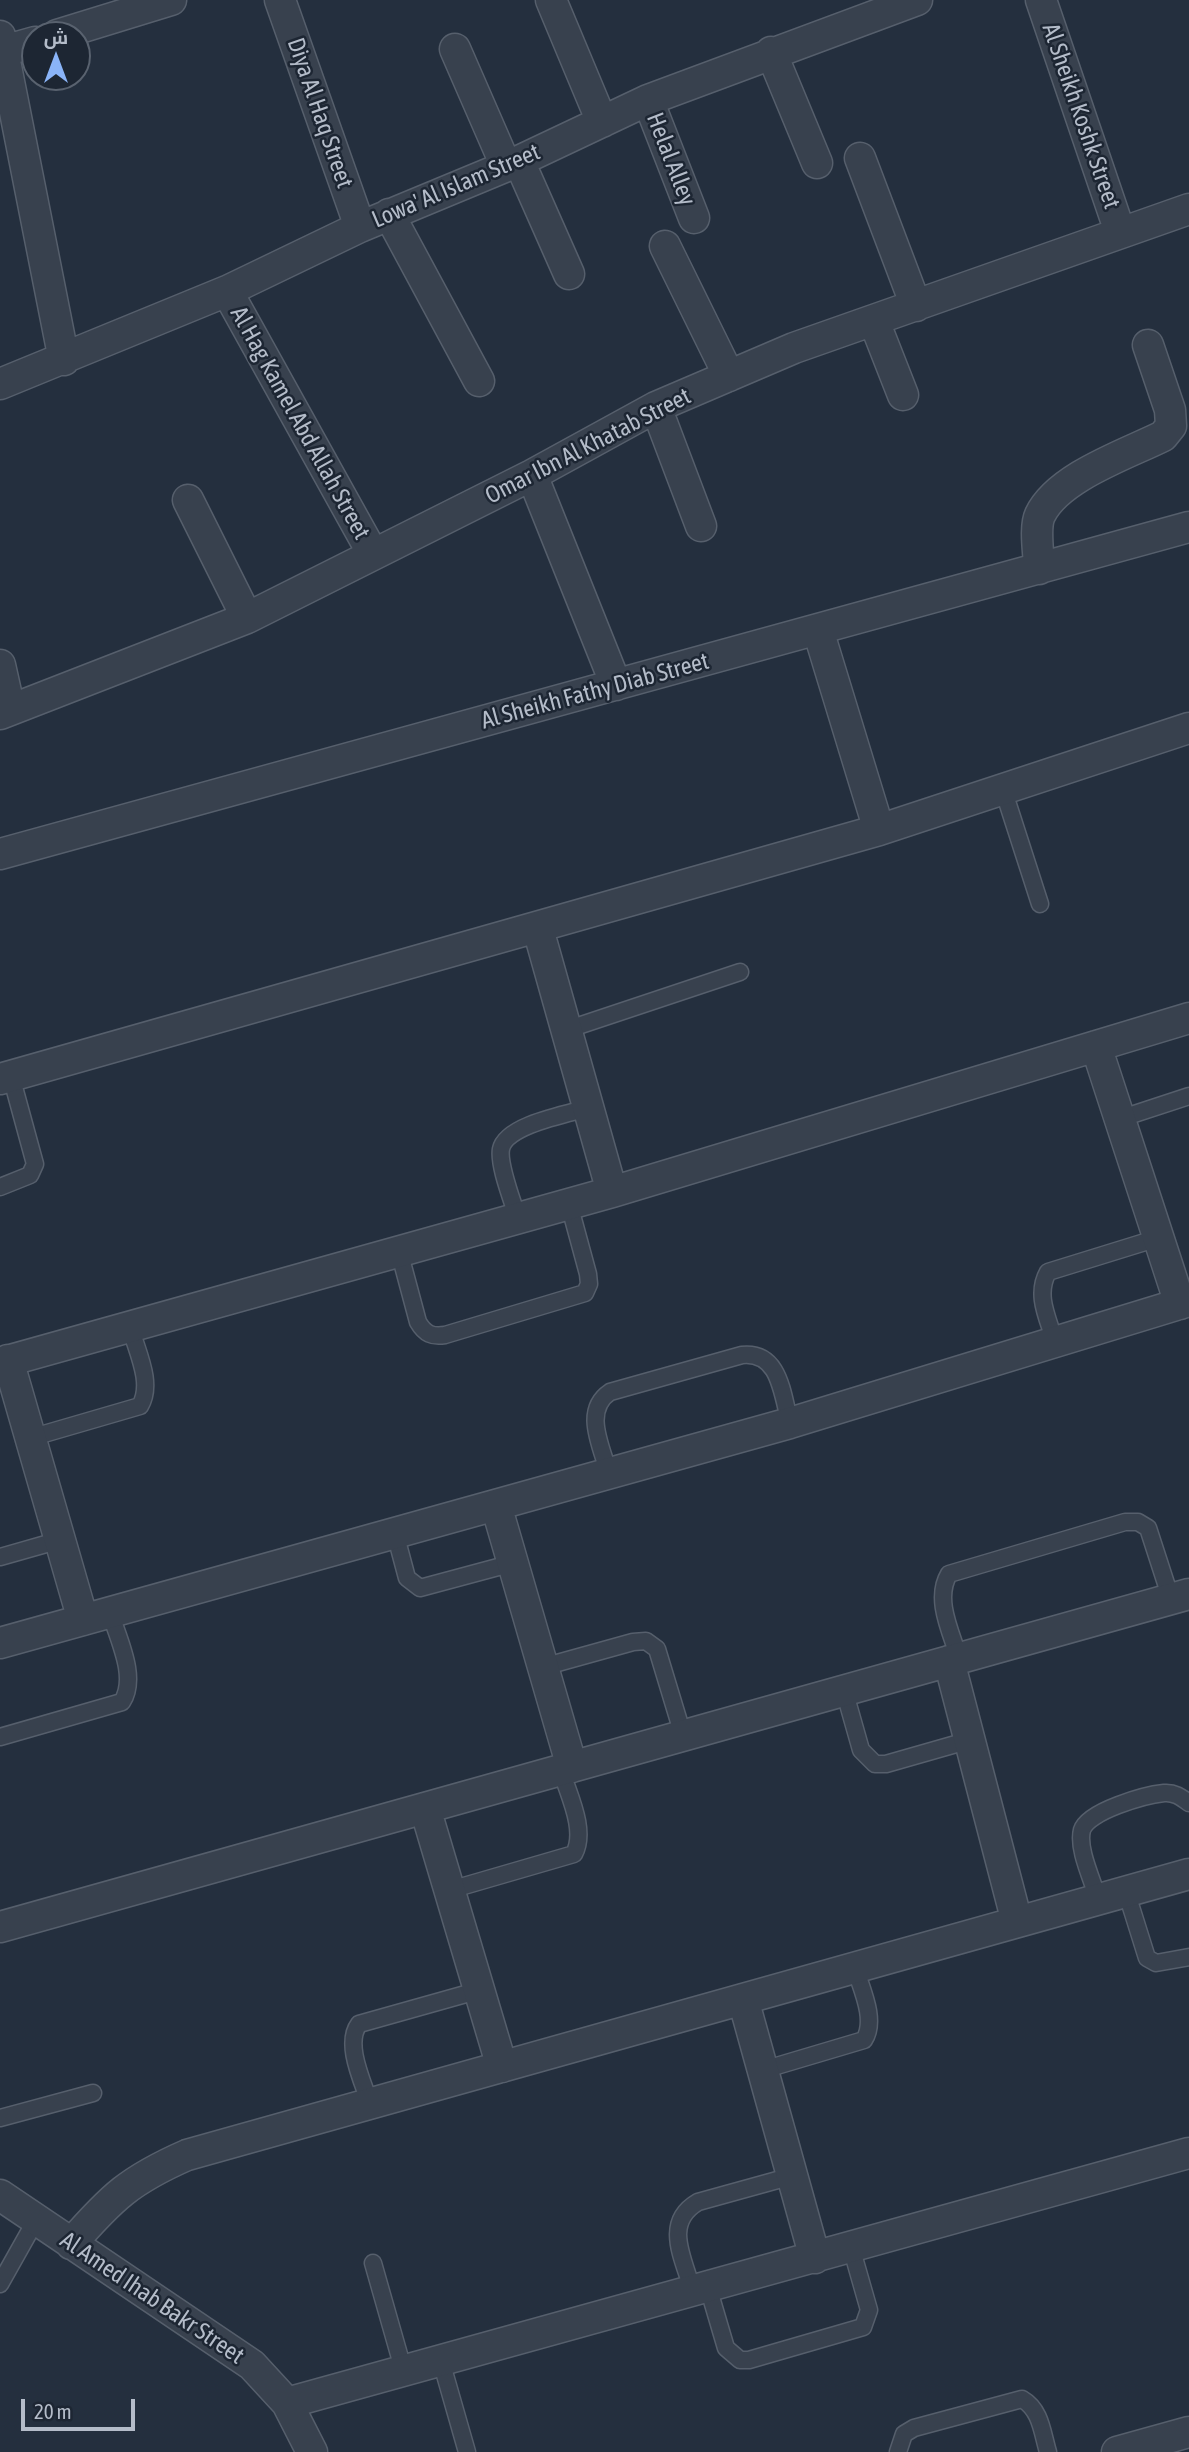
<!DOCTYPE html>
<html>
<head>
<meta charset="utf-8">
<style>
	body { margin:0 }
	#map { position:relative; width:1189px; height:2452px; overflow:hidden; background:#242f3e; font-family:"Asap Condensed",Cairo,sans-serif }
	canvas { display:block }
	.north { position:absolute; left:21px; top:21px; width:70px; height:70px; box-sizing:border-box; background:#1d2633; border:2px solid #59626f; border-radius:50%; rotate:0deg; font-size:19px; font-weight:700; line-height:28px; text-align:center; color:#b4bcc9 }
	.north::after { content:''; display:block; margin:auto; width:24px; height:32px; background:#8ab4f8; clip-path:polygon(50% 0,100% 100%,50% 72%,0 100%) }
	.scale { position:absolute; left:21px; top:2399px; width:114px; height:32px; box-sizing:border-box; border:4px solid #b4bcc9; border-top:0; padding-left:9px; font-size:21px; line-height:24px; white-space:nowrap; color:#b4bcc9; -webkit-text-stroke:5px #1d2633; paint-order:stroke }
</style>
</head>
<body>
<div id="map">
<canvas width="1189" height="2452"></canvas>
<div class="north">ش</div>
<div class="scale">20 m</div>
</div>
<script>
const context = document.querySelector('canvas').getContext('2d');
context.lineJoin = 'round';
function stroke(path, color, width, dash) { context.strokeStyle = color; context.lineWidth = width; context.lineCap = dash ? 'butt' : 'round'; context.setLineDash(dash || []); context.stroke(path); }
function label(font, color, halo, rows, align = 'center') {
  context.font = font + ' "Asap Condensed",sans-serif'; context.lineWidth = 5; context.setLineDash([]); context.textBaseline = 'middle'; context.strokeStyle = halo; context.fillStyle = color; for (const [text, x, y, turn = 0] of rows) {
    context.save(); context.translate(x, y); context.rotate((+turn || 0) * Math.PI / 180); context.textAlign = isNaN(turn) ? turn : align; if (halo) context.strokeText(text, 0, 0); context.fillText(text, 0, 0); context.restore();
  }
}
const lane = new Path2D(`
	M1003,789L1040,904
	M566,1030L740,972
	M1119,1119L1189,1096
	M0,1187L30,1175L35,1164L11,1076
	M518,1219C513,1202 498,1165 501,1149C506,1125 567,1114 588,1108
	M399,1251L418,1322C425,1334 432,1337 445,1335L585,1293L589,1284L588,1274L569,1204
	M1055,1342C1048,1318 1035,1295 1048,1272L1158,1238
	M30,1438L140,1406C154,1383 136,1350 130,1326
	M609,1474C602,1447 582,1411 610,1392L742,1355C780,1351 782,1394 790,1423
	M395,1533L407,1578L420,1588L513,1563
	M0,1557L60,1540
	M959,1658C951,1632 934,1599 949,1574L1125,1522H1138L1148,1528L1171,1599
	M543,1667L633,1642L646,1641L657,1649L683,1735
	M844,1690L861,1750L875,1764H886L970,1740
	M0,1737L122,1702C138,1677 118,1639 110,1612
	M450,1890L574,1854C587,1830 568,1794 561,1770
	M1126,1891L1147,1958L1156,1963L1189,1957
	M1098,1899C1093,1881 1077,1849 1082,1830C1088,1811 1145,1795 1164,1793C1174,1792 1181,1797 1189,1803
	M763,2070L864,2040C877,2020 861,1988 855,1968
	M370,2104C363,2082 344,2044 359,2024L480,1990
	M0,2118L93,2093
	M373,2263L404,2372
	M0,2284L36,2220
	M708,2287L726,2348L740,2360H749L863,2327L869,2310L851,2247
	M693,2292C684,2259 662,2223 698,2202L792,2176
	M441,2361L467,2452
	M898,2452L904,2434L914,2428L1022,2399C1041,2410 1042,2432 1048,2452`);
const street = new Path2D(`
	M280,0L360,227
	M551,0L602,122
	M1041,0L1120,232
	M57,35L171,0
	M0,36L64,360
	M455,49L506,166
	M0,52L35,42
	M771,52L817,163
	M648,100L694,218
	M860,158L916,306
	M519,161L569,274
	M389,214L479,381
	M665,246L729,376
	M227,291L373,554
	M874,321L903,395
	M0,384L227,291L360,227L519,161L648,100L917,0
	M656,407L701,526
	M532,475L616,685
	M188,500L247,618
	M1039,569C1039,554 1034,528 1040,515C1058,477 1127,454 1163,436L1171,426L1170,410L1148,345
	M818,630L879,830
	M0,665L10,710
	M0,714L247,618L532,475L656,407L794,348L1189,209
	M0,854L1189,527
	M538,929L612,1192
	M1096,1046L1180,1304
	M0,1079L879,830L1189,728
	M8,1360L83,1620
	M0,1363L612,1192L1189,1018
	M496,1505L572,1767
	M0,1643L790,1423L1189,1301
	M949,1661L1017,1922
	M425,1808L502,2067
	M0,1927L1189,1594
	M743,1999L815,2258
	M0,2195L252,2365L287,2403L312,2452
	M71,2244C112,2197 130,2180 187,2155L1189,1874
	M287,2403L1189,2153
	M1117,2452L1189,2432`);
stroke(lane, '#565f6c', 19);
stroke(street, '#565f6c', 33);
stroke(lane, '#38414e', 16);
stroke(street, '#38414e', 30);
label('24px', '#b4bcc9', '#1d2633', [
	["Diya Al Haq Street",320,113,71],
	["Al Sheikh Koshk Street",1081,116,71],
	["Helal Alley",671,159,69],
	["Lowa' Al Islam Street",456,186,-23],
	["Al Hag Kamel Abd Allah Street",300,423,61],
	["Omar Ibn Al Khatab Street",588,446,-27],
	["Al Sheikh Fathy Diab Street",595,691,-15],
	["Al Amed Ihab Bakr Street",152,2298,34]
]);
</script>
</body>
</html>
